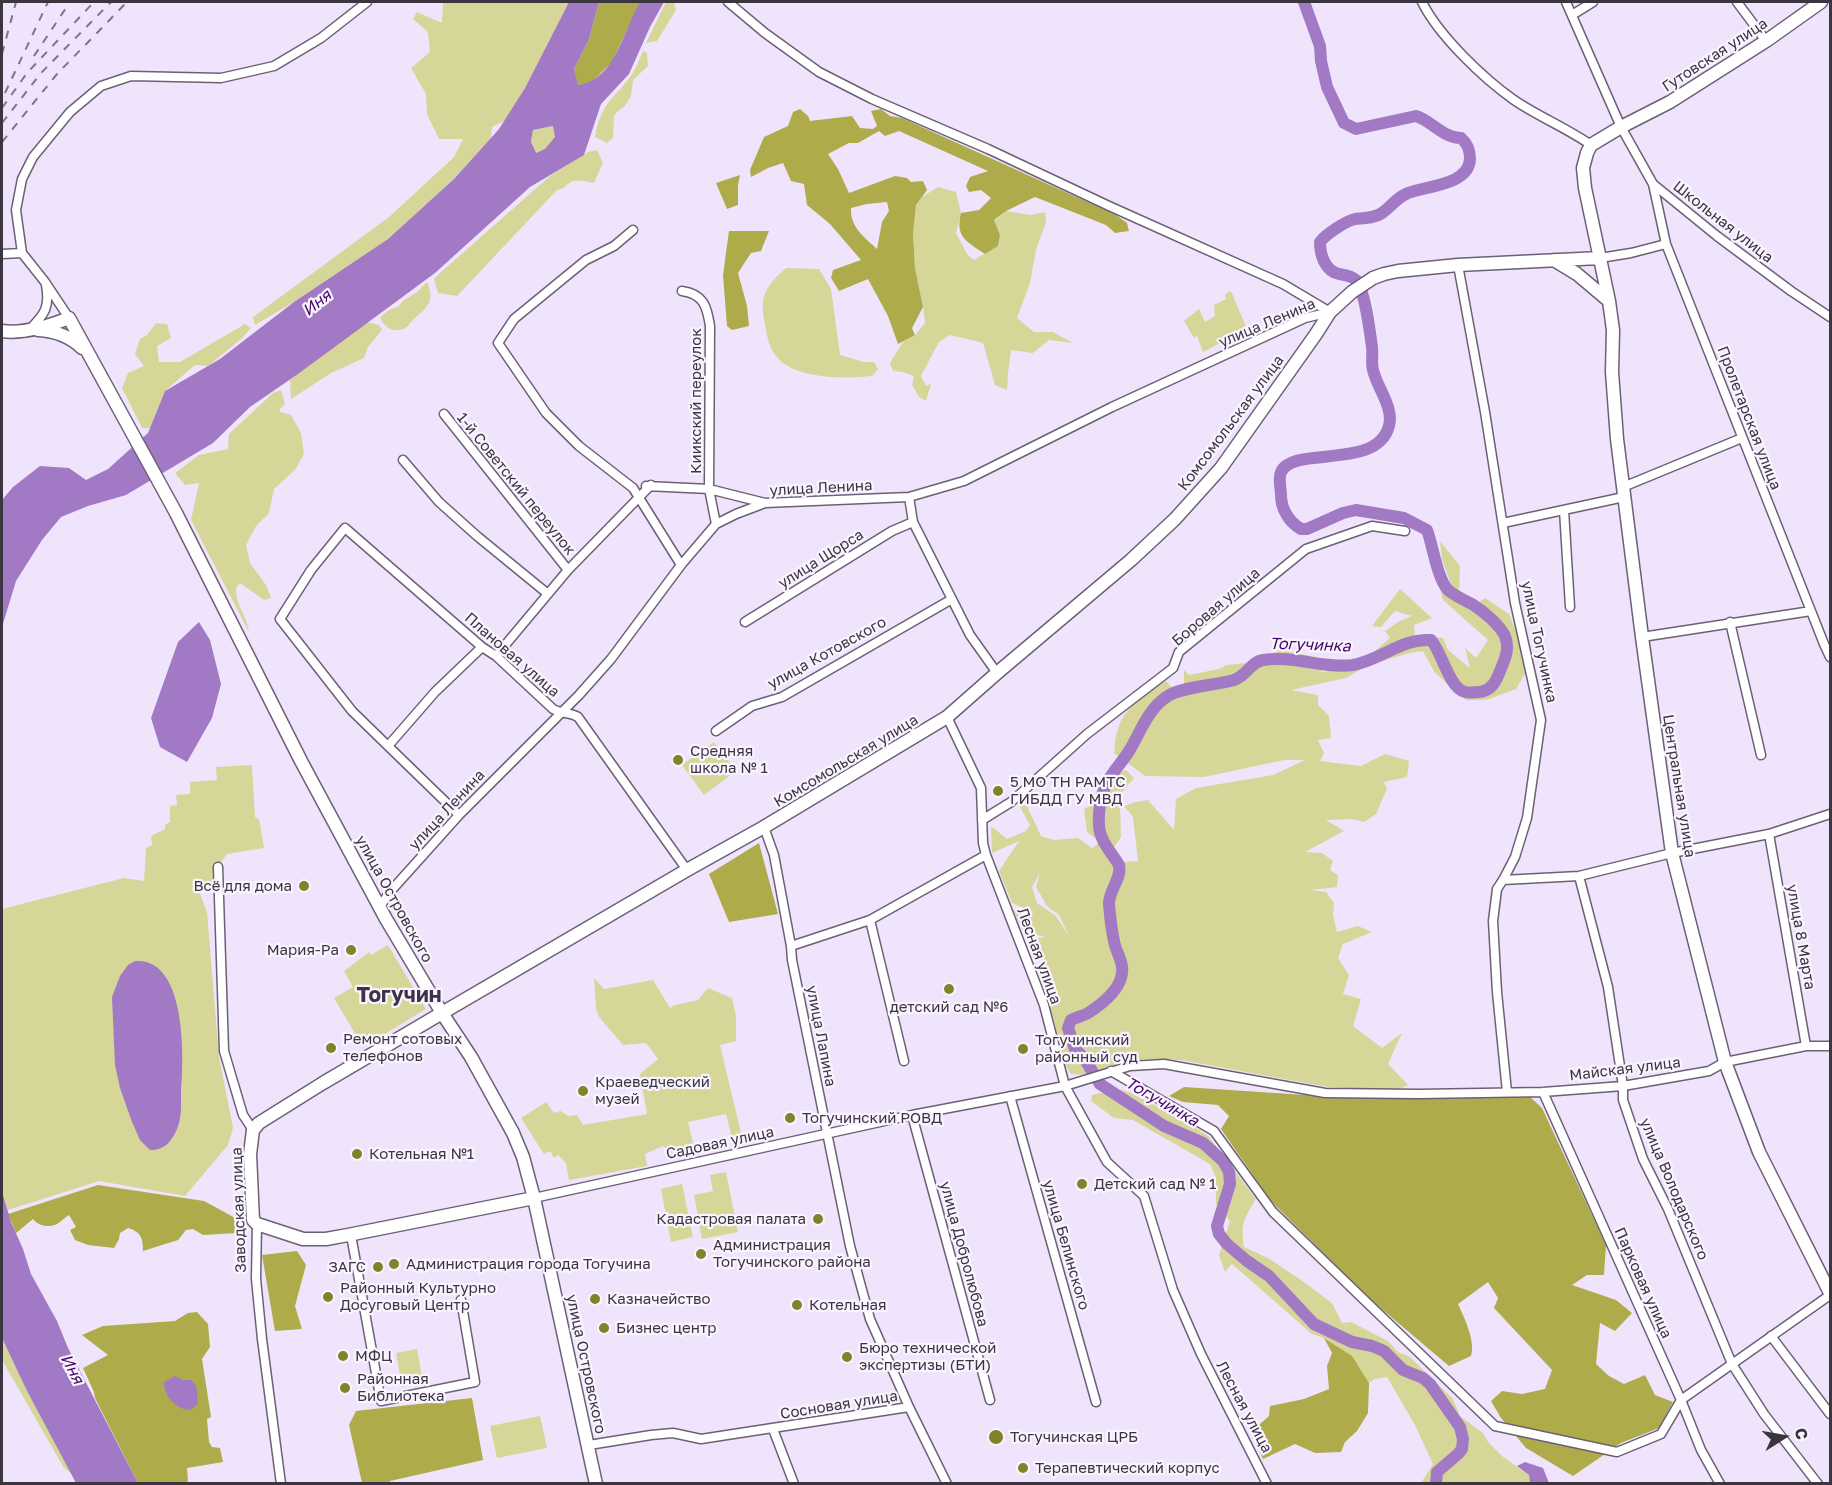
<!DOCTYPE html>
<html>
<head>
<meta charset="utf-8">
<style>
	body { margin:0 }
	#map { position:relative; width:1832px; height:1485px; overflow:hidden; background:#f0e4fd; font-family:"Golos Text",sans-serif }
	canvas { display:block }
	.frame { position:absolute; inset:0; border:3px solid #3a353f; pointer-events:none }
	.north { position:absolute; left:1754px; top:1407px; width:60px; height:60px; -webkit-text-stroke:4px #f9f4ff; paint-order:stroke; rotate:79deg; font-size:16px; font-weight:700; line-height:24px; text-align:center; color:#3a353f }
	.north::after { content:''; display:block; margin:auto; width:21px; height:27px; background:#3a353f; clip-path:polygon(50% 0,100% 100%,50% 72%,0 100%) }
</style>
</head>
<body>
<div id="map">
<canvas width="1832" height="1485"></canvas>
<div class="frame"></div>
<div class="north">С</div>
</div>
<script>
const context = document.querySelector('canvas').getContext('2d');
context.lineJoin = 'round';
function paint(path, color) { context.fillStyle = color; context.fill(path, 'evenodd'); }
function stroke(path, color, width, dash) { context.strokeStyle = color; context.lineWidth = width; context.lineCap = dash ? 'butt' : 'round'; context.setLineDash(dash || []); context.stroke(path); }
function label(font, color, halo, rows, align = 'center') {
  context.font = font + ' "Golos Text",sans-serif'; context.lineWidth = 4.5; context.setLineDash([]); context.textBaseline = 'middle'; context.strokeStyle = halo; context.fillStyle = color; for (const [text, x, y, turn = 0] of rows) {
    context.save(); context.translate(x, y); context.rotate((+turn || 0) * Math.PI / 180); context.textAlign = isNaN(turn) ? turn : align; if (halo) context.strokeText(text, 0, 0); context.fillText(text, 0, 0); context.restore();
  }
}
paint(new Path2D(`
	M443,2H569L525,88L504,121L492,127L491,138L454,179L388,239L294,302L255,325L253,317L389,217L454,157L463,139H439L427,114L426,94L411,68L430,52L428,32L413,19L417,12L442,23Z
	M666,2H674L676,10L657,41L646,43Z
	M643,51L647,53L648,66L633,80L631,96L624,107L618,111L614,116L613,138L607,143L595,137C601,101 615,99 633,73C637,66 640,58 643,51Z
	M554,126L555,138L545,149L536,153L531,142L533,130Z
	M597,150L603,163L594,183C582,181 573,177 564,188L557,190L457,296L438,293L434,279L440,273L550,176L588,152Z
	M938,187L956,192L961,213L956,233L967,254L974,260L998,246L1000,235L994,221L1006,211L1031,215L1045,212L1046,222L1036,250L1030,283L1017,318L1034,332H1053L1073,343L1049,340L1033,353L1011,350L1008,373L1007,390L995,385L983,343L950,335L939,342L921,376L926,386L931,384L926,401L919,397L912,385L914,376L903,372L893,371L890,363L903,342L915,335L925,323L923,307L915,268L913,233L916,205L922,197Z
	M786,268L819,269L831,289L840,355L864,362H874L878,369L872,376C845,379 804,379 782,362C770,353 767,338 765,324C759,296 765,287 786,268Z
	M427,282C436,300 427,308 414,319C410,323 407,328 403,329C392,333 384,327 380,317L389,310L399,306C404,297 413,297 420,289C422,287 424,284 427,282Z
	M1231,291L1247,329L1203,352L1197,336L1194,338L1184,321L1199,309L1205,322L1215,316L1214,305L1226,299L1225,294Z
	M367,322L379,325L382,330L368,347L364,358L331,373L291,399L290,380Z
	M156,323L167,324L171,338L157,346L159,362H180L245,324L251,328L241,339L208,366L195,365L165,391L150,428H142L122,388L128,373L144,366L135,354L140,339L147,335Z
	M281,390L285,404L280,409V412L291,415L301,433L304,454L295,470L274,489L269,513L256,526L246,545L250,563L266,585L271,598L264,600L240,583L236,588C236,607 246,613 249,632L191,520L199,483L185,485L175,473L199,455L228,449L229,434L273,393Z
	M1440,541L1460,566L1459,598L1478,603L1485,598L1509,614L1519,639L1525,674L1516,689L1486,700H1466L1435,673L1423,651L1409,653L1367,666L1346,678L1291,690L1318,695V705L1329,716L1331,738L1318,740L1324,753L1320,761L1361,766L1385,754L1409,761L1407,777L1384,782L1387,789L1376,814L1364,822L1351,819L1326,820L1344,831L1305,852L1322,853L1333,861L1330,870L1338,875L1337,887L1311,890L1326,892L1334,903L1333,915L1337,932L1358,926L1372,932L1343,944L1338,958L1349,975L1343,994L1361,999L1353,1026L1382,1048L1402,1033L1388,1064L1408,1085L1396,1090L1328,1087L1181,1060L1144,1059L1118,1065L1087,1075L1071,1074L1064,1063L1054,1020L1037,965L1044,966L1036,938L1045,937L1023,931L1013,909L1024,919L1033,912L1012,903L999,871L1019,841L992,853L991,826L1007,839L1026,831L1030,825L1020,807L1026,804L1041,836L1054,840L1078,838L1092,848L1100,842L1087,832L1084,809L1092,805L1101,779L1126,770L1134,778L1123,791L1112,799L1120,805L1121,837L1113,849L1123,862L1138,861L1133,817L1124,806L1135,802L1148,800L1174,830L1176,799L1196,788L1273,775L1305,760H1284L1204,777L1145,776L1114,753C1115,745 1115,736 1118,729C1123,709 1148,690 1166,681L1174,690L1184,685V670L1189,675L1219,669L1227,665L1247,663L1281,650L1321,658V672L1355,668L1390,638L1385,631L1398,622L1412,616L1395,611L1381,627L1372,626L1400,589L1432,618L1414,625L1415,635L1443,638L1448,650L1470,668L1465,648L1476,658L1488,640L1443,600L1437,579L1451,595L1452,587L1442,559ZM1040,873L1036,887L1047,906L1059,915L1069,936L1056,916L1037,903L1032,887Z
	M714,742L736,771L704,795L682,765Z
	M252,765L255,817L259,819L264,848L227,854L214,872L213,886H197L207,912L219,1057L233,1128L228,1145L185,1196L99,1181L8,1210L2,1190V909L124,878L144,881L146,848L152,845L151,836L165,829V825L170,822V806L177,805L176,795L190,794V782L217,780L216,767Z
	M388,945L426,1009L363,1047L334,998L353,987L344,971L369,952L371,955Z
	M594,978L604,989L653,980L670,1008L675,1005L698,1000L708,988L732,998L736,1016V1041L720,1045L742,1137L732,1139L726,1114L688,1122L696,1156L673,1154L663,1146L645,1154L647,1166L569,1180L566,1163L558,1155L554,1158L550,1151L544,1154L521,1118L546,1102L554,1113L561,1111L568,1116L577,1115L583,1125L647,1114L640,1074L658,1059L646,1043L623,1045L599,1017L596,1008Z
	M1118,1089L1131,1093L1180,1118L1208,1136L1256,1199C1244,1219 1240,1223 1244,1247L1268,1258L1301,1280L1332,1303L1342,1323L1351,1322L1388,1341L1398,1352L1410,1357L1453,1399L1460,1416L1483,1433L1488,1442L1502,1456L1529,1475L1530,1483H1421L1433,1464L1415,1425L1387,1377L1375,1379L1369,1383L1351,1356L1324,1338L1312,1334L1232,1264L1225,1272L1219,1255L1230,1221L1216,1204V1178L1210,1164L1133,1120L1114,1118L1091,1101L1092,1095Z
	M726,1172L738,1232L702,1239L694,1195L713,1191L710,1175Z
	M682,1184L693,1237L671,1242L661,1189Z
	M2,1338L26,1389L72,1474L64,1468L2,1360Z
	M417,1349L423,1383L402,1387L396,1353Z
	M540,1416L547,1448L497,1458L490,1426Z`), '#d6d698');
paint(new Path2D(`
	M599,2H640L612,62L590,84L577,85L574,69L589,39Z
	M800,109L808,116L810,121L852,116L860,128L873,129L877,126L871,111L881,109L890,116L902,118L1116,215L1127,223L1129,231L1115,233L1106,225L1035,197L1006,211L994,220L1000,235L998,246L985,254C966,241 955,237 961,213L979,210L991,198L981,190L969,192L966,186L970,177L988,171L899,131L885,136L879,131L858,143H849L828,154L838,169L849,193L895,176L907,178L911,182L923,181L927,190L916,205L913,233L915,268L923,307L912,328L915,335L898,344L888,316L868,279L839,291L831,278L833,270L861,260L830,224L807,205L804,184L791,181L783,163L768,168L751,177L750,170L764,137L788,126L793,112ZM887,202L889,211L882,222L877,249C864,237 850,227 851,208L867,204Z
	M740,175L738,185V205L727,209L716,183Z
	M729,231H769L761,251L751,253L738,273L747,306L749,326L732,330L727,326L723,275Z
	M759,843L778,914L729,922L709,874Z
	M1184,1087L1351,1098L1529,1096L1542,1108L1606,1245L1604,1275H1587L1572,1285L1616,1300L1632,1313L1615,1331L1600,1323L1596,1364L1609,1376L1624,1384L1645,1375L1655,1395L1673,1402L1659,1428L1621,1443L1573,1476L1526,1448L1501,1418L1491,1401L1502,1391L1522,1394L1545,1389L1552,1370L1494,1308L1498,1298L1488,1282L1458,1304C1464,1317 1476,1342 1471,1356L1449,1366L1364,1294L1271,1201L1221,1129L1229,1116L1218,1105L1183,1102L1169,1096Z
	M98,1185L204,1201L239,1220L236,1233L203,1235L193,1229L186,1230L178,1240L143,1251C143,1238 141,1232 128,1228L120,1233L119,1239L114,1248L88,1245L75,1240L70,1230L76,1227L69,1215C65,1217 61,1222 57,1224C49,1228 38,1226 33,1219L16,1233L8,1214Z
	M297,1251L306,1265L295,1306L302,1329L275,1331L262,1255Z
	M197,1312L208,1324L210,1347L202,1359L211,1417L207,1419L209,1442L212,1447L220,1448L223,1462L187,1468L188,1481L184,1483H138L95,1398L94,1392L83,1368L108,1355L82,1335L103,1326L175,1321L188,1313Z
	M1324,1338L1352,1356L1369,1383L1368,1413L1357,1431L1345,1442L1341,1452L1315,1453L1295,1444L1263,1459L1251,1432L1269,1416L1270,1406L1304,1399L1329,1389L1327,1366L1332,1353Z
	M472,1398L483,1460L390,1481V1483H362L349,1425L356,1411Z`), '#adab4a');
paint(new Path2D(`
	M569,2H599L589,39L574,69L578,85C616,80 623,30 640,2H664L650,27L629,74L601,104L584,155L530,187L435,273L298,374L250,407L213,443L126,495L88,506L61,517L42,540L16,581L2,627V500L13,487L40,466L69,468L86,480L108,469L148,433L165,391L220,359L294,302L388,239L454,179L499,129L525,88ZM553,126L555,137L545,149L536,153L531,142L533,130Z
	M199,622L210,640L221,684L212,718L187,762L160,747L151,718L178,642Z
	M135,961C187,957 184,1059 181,1092C181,1103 182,1118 177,1129C171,1142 165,1150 150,1150L140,1140L132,1122L120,1088L115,1065L112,997L120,976L128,965Z
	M2,1191L11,1222L23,1249L31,1274L57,1321L68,1348L138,1483H76L26,1389L2,1338Z
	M175,1376L183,1380H191L196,1385L198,1403L191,1410C177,1410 164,1397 164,1382Z
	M1525,1462L1543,1468L1549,1483H1530L1529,1475L1517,1466Z`), '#a279c5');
stroke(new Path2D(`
	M1304,2L1320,46L1321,61L1327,87L1344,123L1356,129L1416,116C1432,121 1443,138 1461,138C1468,144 1470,150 1470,159C1469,185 1426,186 1408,193C1397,197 1392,206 1382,213C1375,218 1364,218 1355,219C1346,221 1326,234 1320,242C1320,255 1325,271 1339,274C1345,275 1352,276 1356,280C1365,290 1370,333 1372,347C1373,355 1371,363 1373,370C1377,388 1394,407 1389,426C1377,471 1293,445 1281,472C1278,479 1281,488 1281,495C1281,509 1289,522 1301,529H1307L1343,513L1356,510L1404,518L1427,530C1433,546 1437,578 1448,590C1455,596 1464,600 1472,604C1483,611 1499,624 1505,636C1510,649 1505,659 1500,671C1496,682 1491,691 1479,692C1475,692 1469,693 1465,692C1449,688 1442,652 1431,640C1402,638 1381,660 1353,665C1323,669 1294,655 1263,660C1250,662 1248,675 1234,680C1217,685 1181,687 1168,696C1149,707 1140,733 1129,751C1123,761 1114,770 1108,781C1101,793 1098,811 1099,825C1099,840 1112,853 1119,865C1122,879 1109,889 1109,904C1110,916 1111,928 1114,941C1115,948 1119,955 1121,962C1128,984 1104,1003 1088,1013C1083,1016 1077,1017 1071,1020L1068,1028L1075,1049L1084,1058L1100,1084L1164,1126L1203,1143L1223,1161L1229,1172L1230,1184L1217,1226L1219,1234L1227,1244L1247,1261L1269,1276L1314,1324L1352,1342L1372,1346L1384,1351L1403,1370L1423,1378L1430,1384L1460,1427L1463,1439L1462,1449L1458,1454L1437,1472L1436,1484`), '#a279c5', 12);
const street = new Path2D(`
	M728,2L765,33L819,72L872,99L988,149L1109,206L1283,284L1330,312
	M1422,2C1439,36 1483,78 1514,100C1539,117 1567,128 1591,145
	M1566,2L1621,127L1653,184L1717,236L1791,291L1830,317
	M1737,2L1766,41
	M1572,15L1593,2
	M1653,184L1666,244L1824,644L1830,657
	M633,230L614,246L586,260L514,319L498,343L546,413L579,446L633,488L681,565
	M2,254L22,253
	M1600,258L1631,253L1666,244
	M1458,265L1485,412L1515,603L1541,720L1527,818L1515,857L1503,880L1497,889L1493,921L1497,992L1507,1092
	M682,291C704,294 707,307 710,326L709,489L716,524
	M69,318L45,282L22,253L16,210L22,179L33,157L70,112L101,86L131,76L221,78L274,66L321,38L367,2
	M30,329C45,314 50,307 46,285
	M444,414L568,570
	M403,460L439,502L477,536L548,594
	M646,486L709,489L765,503
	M1623,487L1742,438
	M909,497L913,522L970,635L997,673
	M1564,510L1570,607
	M1503,523L1624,497
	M745,622L892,531L913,522
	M1730,622L1761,755
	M1642,637L1811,611
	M496,656L568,570L651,485
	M947,717L981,788L983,843L986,855L1044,1005L1065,1086L1107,1162L1144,1196L1173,1290L1201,1354L1267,1484
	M716,731L752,706L782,697L952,599
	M388,746L435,692L482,647
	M459,815L352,711L280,619L311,570L345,528L482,647L496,656L553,709C562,714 570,712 578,717L687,870
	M982,820L1011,802L1087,734L1173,668L1179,652L1306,549L1372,526L1405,531
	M764,827L774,855L791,946L792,960L850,1246L870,1319L909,1407L947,1484
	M1769,834L1806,1046
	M218,867L224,1051L243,1115L253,1130
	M1579,876L1608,987L1623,1086V1100L1643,1159L1668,1209L1732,1364L1764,1414L1818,1484
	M1503,880L1579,876L1672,853L1769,834L1830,814
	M380,907L389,893L459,815L579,695L611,659L681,565L716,524L736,514L765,503L909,497L964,481L1112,407L1305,318L1330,312
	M870,920L904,1061
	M791,946L870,920L986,855
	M1111,1071L1214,1131L1273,1212L1495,1426L1617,1452L1661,1434L1681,1400L1830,1295
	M1543,1092L1681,1400L1701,1450L1720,1484
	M1010,1096L1096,1402
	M912,1115L990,1400
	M534,1198L912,1115L1065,1086L1130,1066L1164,1064L1325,1093L1419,1094L1543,1092L1623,1086L1709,1071L1725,1062L1806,1046H1830
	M257,1224L256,1279L262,1339L281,1484
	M351,1235L381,1401L475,1382L461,1300
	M1771,1336L1830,1414
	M773,1429L794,1484
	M589,1445L651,1435L673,1433L701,1439L909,1407`);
const secondary = new Path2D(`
	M1821,2L1766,41L1670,102L1621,127L1591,145L1587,153L1583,168L1585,188L1609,301L1613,330L1612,372L1617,439L1642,637L1672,853L1725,1062L1759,1152L1830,1293
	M1554,260L1577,274L1609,301
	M38,330C56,331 70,336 82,348
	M2,331C23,334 49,326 69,318L176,513L301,761L386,919L442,1013L471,1057L513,1133L523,1157L534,1198L596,1484
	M534,1198L348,1235L326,1239H303L257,1224L253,1220L250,1154L253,1130L259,1123L323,1083L442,1013L687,870L764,827L947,717L997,673L1131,560L1175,519L1221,468L1316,334L1330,312L1352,292L1373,278L1384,274L1398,271L1458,265L1600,258`);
stroke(street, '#6b6076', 11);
stroke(secondary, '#6b6076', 15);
stroke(street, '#fff', 8);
stroke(secondary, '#fff', 12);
stroke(new Path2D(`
	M2,54L16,2
	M34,56L70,2
	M5,93L48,2
	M2,108L27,73L94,2
	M2,123L41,73L111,2
	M2,142L57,74L127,2`), '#7d7585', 2, [8, 8]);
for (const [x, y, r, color] of [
	[678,760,6,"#83812a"],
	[998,791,6,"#83812a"],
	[304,886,6,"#83812a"],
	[351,950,6,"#83812a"],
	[949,989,6,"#83812a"],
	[331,1048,6,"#83812a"],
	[1023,1049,6,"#83812a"],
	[583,1091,6,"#83812a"],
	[790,1118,6,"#83812a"],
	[357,1154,6,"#83812a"],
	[1082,1184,6,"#83812a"],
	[818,1219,6,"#83812a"],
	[701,1254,6,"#83812a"],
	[394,1264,6,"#83812a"],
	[378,1267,6,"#83812a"],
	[328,1297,6,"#83812a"],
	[595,1299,6,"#83812a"],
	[797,1305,6,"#83812a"],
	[604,1328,6,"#83812a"],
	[343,1356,6,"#83812a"],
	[847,1357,6,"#83812a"],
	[345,1388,6,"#83812a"],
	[996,1437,8,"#83812a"],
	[1023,1468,6,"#83812a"]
]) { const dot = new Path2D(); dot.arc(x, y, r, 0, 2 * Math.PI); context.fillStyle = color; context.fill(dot); stroke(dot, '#f9f4ff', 2); }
label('15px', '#3a353f', '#f9f4ff', [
	["Гутовская улица",1715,55,-33],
	["Школьная улица",1723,222,38],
	["улица Ленина",1267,323,-23],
	["Киикский переулок",696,401,-90],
	["Пролетарская улица",1749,418,69],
	["Комсомольская улица",1231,423,-53],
	["1-й Советский переулок",516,484,51],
	["улица Ленина",821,488,-3],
	["улица Щорса",821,559,-32],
	["Боровая улица",1216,607,-41],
	["улица Тогучинка",1539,642,78],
	["улица Котовского",827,653,-29],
	["Плановая улица",512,655,41],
	["Комсомольская улица",846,761,-31],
	["Центральная улица",1679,786,81],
	["улица Ленина",447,810,-47],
	["улица Островского",394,899,61],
	["улица 8 Марта",1801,937,80],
	["Лесная улица",1039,956,70],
	["улица Лапина",821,1036,79],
	["Майская улица",1625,1069,-7],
	["Садовая улица",720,1143,-12],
	["улица Володарского",1674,1189,67],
	["Заводская улица",239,1210,-92],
	["улица Белинского",1066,1245,74],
	["улица Добролюбова",964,1254,75],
	["Парковая улица",1643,1283,66],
	["улица Островского",586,1364,78],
	["Сосновая улица",839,1405,-9],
	["Лесная улица",1244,1407,62]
]);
label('15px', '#3a353f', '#f9f4ff', [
	["Средняя",690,751],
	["школа № 1",690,768],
	["5 МО ТН РАМТС",1010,782],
	["ГИБДД ГУ МВД",1010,799],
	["Всё для дома",292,886,"right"],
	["Мария-Ра",339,950,"right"],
	["детский сад №6",949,1007,"center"],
	["Ремонт сотовых",343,1039],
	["телефонов",343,1056],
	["Тогучинский",1035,1040],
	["районный суд",1035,1057],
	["Краеведческий",595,1082],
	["музей",595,1099],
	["Тогучинский РОВД",802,1118],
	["Котельная №1",369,1154],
	["Детский сад № 1",1094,1184],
	["Кадастровая палата",806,1219,"right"],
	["Администрация",713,1245],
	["Тогучинского района",713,1262],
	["Администрация города Тогучина",406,1264],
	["ЗАГС",366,1267,"right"],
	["Районный Культурно",340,1288],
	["Досуговый Центр",340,1305],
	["Казначейство",607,1299],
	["Котельная",809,1305],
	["Бизнес центр",616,1328],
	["Бюро технической",859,1348],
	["экспертизы (БТИ)",859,1365],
	["МФЦ",355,1356],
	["Районная",357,1379],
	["Библиотека",357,1396],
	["Тогучинская ЦРБ",1010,1437],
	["Терапевтический корпус",1035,1468]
], 'left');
label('italic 16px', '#450767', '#f9f4ff', [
	["Иня",317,303,-39],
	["Тогучинка",1310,645,2],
	["Тогучинка",1162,1102,30],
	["Иня",72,1369,62]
]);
label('bold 21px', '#3d3347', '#f9f4ff', [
	["Тогучин",399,995]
]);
</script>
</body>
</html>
